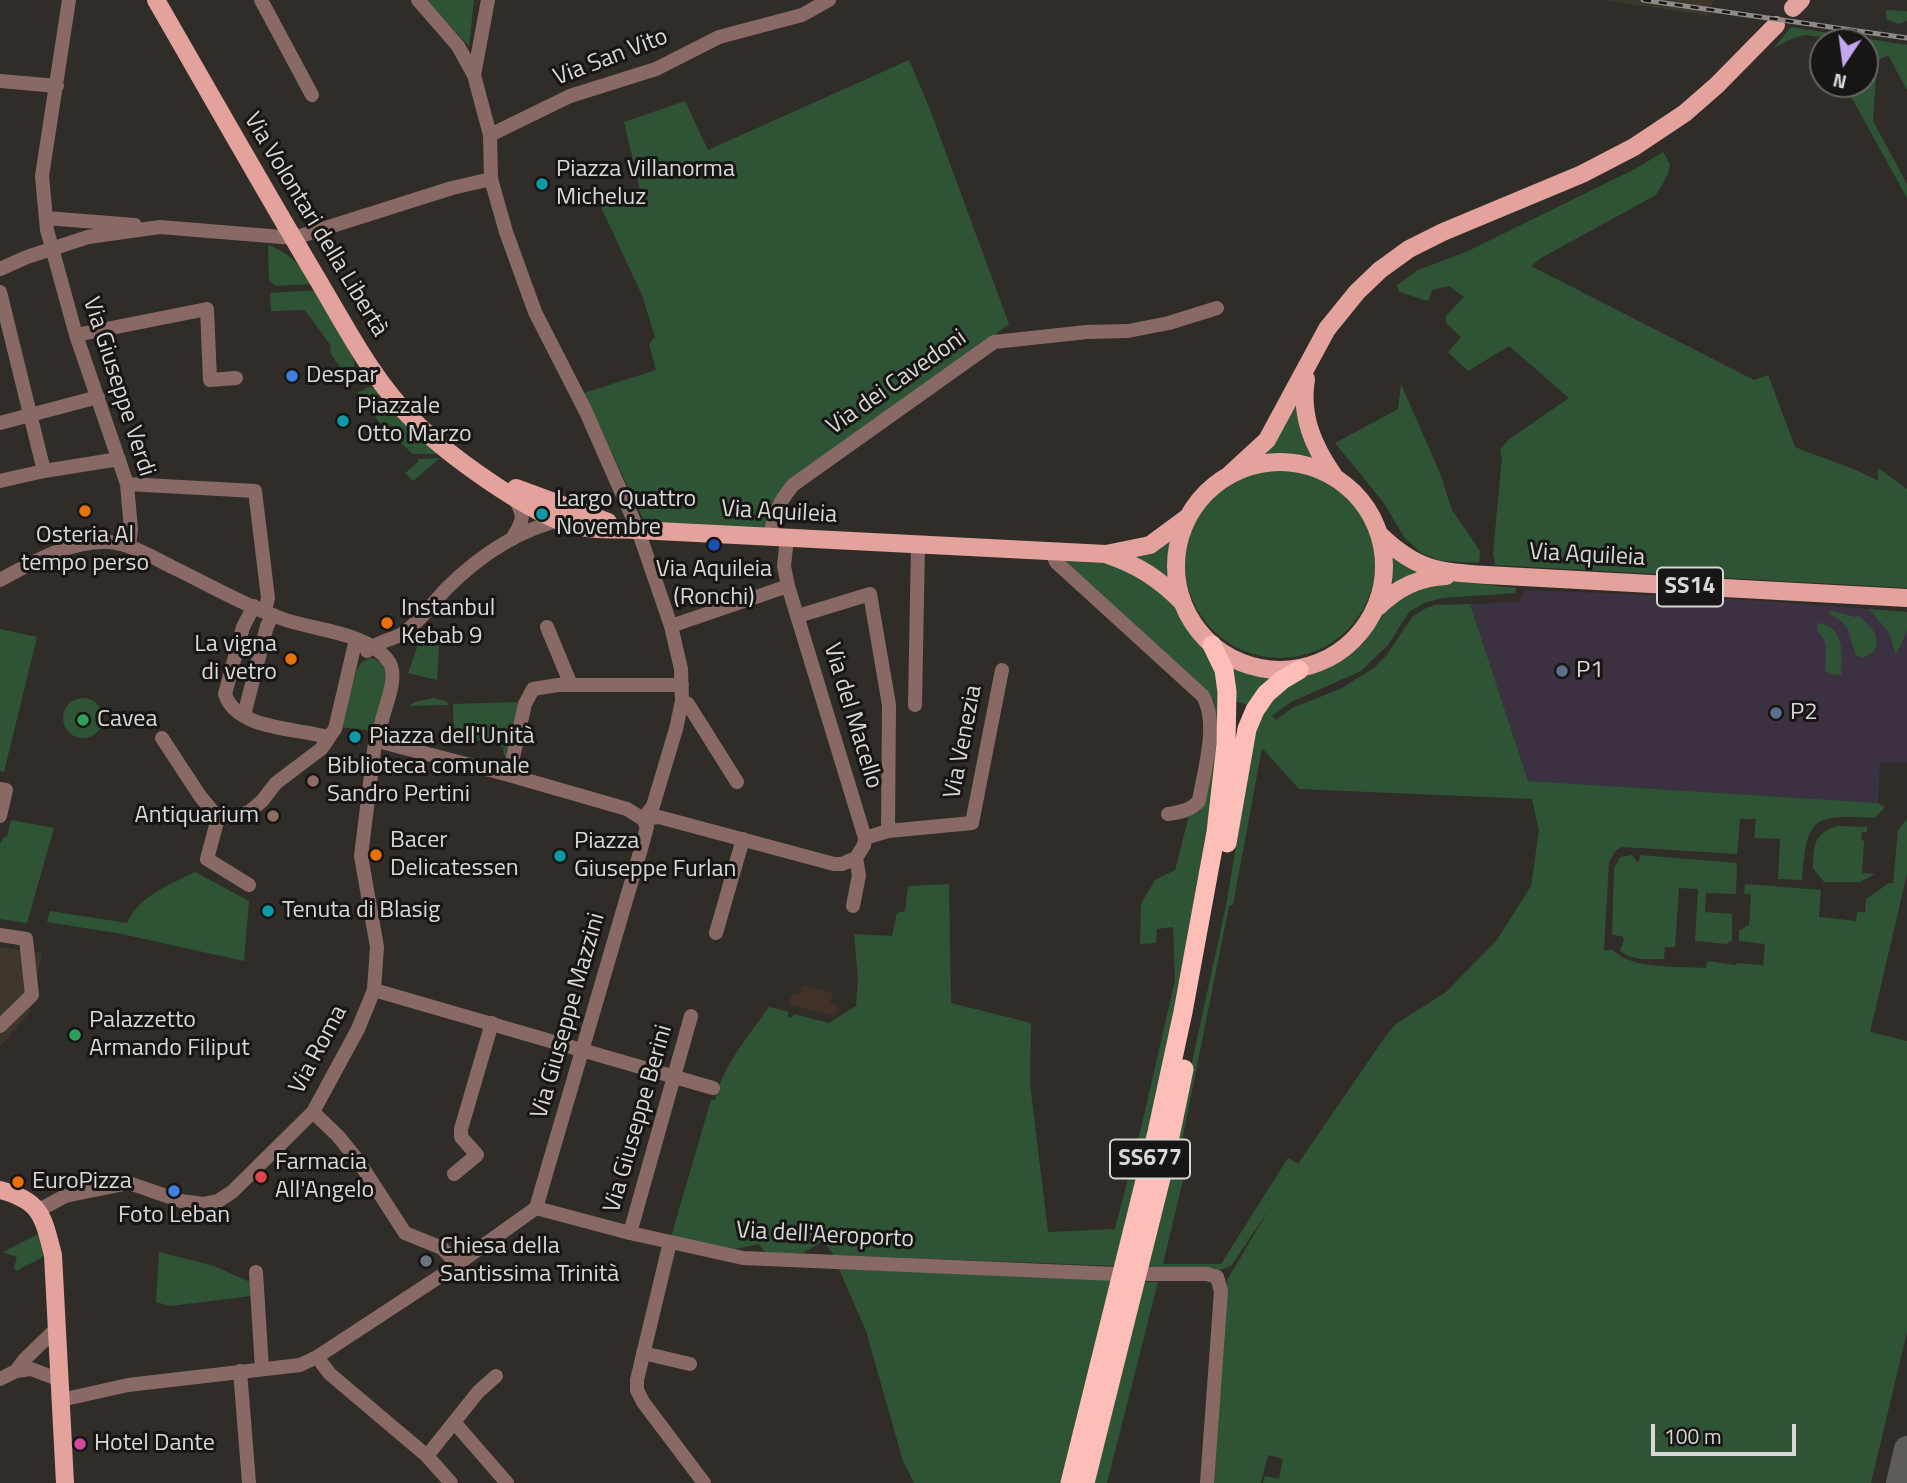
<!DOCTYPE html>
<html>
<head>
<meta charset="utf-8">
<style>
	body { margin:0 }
	#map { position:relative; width:1907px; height:1483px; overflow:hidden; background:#302d29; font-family:"Titillium Web",sans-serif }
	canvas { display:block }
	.north { position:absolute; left:1809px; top:28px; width:70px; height:70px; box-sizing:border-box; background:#171614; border:2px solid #656462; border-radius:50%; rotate:193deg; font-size:19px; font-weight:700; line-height:28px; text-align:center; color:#dad8d6 }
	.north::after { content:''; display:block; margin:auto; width:24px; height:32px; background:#c4a7f1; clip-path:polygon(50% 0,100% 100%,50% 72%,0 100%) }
	.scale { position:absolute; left:1651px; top:1424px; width:145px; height:32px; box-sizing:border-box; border:4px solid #dad8d6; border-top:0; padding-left:9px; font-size:21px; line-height:24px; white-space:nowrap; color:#dad8d6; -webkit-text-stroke:5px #171614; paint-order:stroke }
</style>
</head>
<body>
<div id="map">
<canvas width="1907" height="1483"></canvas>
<div class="north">N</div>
<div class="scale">100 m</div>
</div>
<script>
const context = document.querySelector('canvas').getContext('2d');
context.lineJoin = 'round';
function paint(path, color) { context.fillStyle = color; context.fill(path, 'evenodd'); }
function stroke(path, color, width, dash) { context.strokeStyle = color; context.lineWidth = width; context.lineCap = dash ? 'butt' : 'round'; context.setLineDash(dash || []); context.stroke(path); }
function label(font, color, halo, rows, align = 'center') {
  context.font = font + ' "Titillium Web",sans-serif'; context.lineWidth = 6; context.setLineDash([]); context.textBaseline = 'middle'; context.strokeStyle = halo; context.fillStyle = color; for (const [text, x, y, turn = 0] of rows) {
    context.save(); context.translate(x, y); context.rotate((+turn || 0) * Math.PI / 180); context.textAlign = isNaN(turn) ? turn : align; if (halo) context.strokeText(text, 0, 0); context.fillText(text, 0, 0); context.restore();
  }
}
paint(new Path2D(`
	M1525,590L1719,598L1869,609L1889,633L1896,653L1907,631V763L1880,762L1878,803L1528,781L1470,604L1519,602Z`), '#3b3141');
paint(new Path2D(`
	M802,985L833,993L830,1003L838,1005L835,1016L789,1004L792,993L800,995Z`), '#433128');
paint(new Path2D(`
	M1604,0H1713L1710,16Z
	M0,947L42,953L30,1012L0,1047Z`), '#3d362d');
paint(new Path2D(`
	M426,0H474L469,46Z
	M1886,10L1907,11V21L1898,24L1886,19Z
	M1791,27L1907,45V90L1888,55L1877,61L1873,121L1907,184V198L1844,84H1865V57L1874,51L1865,48V42L1805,35L1791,39L1773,49Z
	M909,60L929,107L1009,324L785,486L769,507L764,529L645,523L584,393L656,370L649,344L655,337L642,295L600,205L640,190L624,122L685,101L708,150Z
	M1663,152L1670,164L1668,174L1656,195L1541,258L1531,266L1754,380L1768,375L1795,447C1823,459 1852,466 1878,481V468L1907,489V588L1495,565L1493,553L1502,457L1500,450L1508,440L1569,398L1509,346L1468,371L1448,352L1461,337L1446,323V316L1464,297L1449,286L1432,290L1428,301L1399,292L1397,285L1418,270L1466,252L1635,169Z
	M268,245C290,253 300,265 314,284L275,286L269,280Z
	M318,290L354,360C355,368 353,372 345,376L330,352L331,346L305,310L271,311L270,293Z
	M1401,384L1440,473L1452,510L1480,551L1479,563L1442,561L1421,553L1404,537L1384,503L1335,443L1398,409Z
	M369,387L376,389L381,393L366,405L357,393Z
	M383,398L442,454H413L382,426L370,409Z
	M1296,399L1316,460L1289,453L1265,454Z
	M440,458L413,481L405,473L419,461L417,459Z
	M1185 563a95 95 0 1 1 190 0a95 95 0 1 1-190 0Z
	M1172,537L1173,576L1169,579L1137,557L1138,554Z
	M1389,554L1420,573L1387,589L1390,567Z
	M1064,560L1114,563L1130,567L1174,606L1193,637L1214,661L1223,692L1212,798L1168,1048L1117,1266L834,1255L823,1241L803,1253H766L759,1244L731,1250L671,1237L711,1100H715C723,1065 748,1037 769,1007L789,1012L787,1016L792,1018L794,1014L829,1023L856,1006L858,978L854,934L892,936L897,913L905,911L908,886L949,884L951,1003L1031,1023L1030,1084L1048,1232L1115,1229L1142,1124L1175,980L1173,927L1157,929L1156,943L1140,944L1141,904L1155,880L1175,870L1189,816L1200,811C1207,774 1218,736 1214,699L1208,696Z
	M1454,581L1516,588L1515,593L1442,598L1424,603L1409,612L1388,645L1361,671L1291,702L1272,716L1276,720L1292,708L1340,689L1374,668L1386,656L1412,617L1424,609L1435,605L1470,604L1528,781L1878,803L1885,807L1875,818C1813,815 1807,816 1802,880L1778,879L1780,839L1754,838L1756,819H1740L1737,854L1622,847L1616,850L1609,862L1604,950H1613C1632,970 1678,966 1706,968L1707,961L1736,965L1737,963L1763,965L1765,944L1739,941V931L1749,925L1751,895L1744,893L1745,884L1821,890L1819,917L1856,921L1857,912H1865L1866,899L1889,883H1893L1898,830L1907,819V874L1870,1032L1907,1041V1332L1871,1483H1263L1265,1476L1279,1479L1283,1459L1268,1455L1261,1483H1213L1227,1280L1270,1208L1231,1266L1217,1271L1147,1268L1226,906L1256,725L1273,697L1299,679L1333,665L1362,645L1391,603L1431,582ZM1262,748L1299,789L1532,799L1539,831L1531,886L1497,940L1446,992L1396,1024L1385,1037L1298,1164L1288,1158L1221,1264H1163L1186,1167L1179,1156L1229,906L1233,905Z
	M1869,609L1907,612V631L1896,655L1889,633Z
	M1830,610L1855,617L1858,616C1876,628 1888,649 1862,658L1856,655C1848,635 1852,624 1829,614Z
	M1818,623C1845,626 1842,654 1841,675L1831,674L1826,671C1824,657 1831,640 1817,632Z
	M0,629L37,637L4,772L0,771Z
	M419,642L439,645L437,680L408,673Z
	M370,658C401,662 377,712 372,731L341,727L357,669L361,663Z
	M1230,660L1252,669L1281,672L1254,706L1234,701Z
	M63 718a20 20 0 1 1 40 0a20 20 0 1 1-40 0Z
	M434,698L446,701L449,705L409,706L415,702Z
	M517,702L521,711L510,749H507L506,753L509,754L507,756L504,755L503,747L454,734L453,704Z
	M11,820L54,828L27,923L0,919V844L4,837H7Z
	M1837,826L1867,827V832H1862L1861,840L1864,841L1862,873L1875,874L1860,882H1824L1813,868C1814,845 1813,834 1837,826Z
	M1632,855L1637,862H1639L1640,855L1737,863L1736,894L1706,893L1705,912L1732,914V941H1729L1728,944L1695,941L1698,889L1679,888L1675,947H1665L1664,959C1649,959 1630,961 1620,950L1624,940L1622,936L1612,935L1614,868L1620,857Z
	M195,872L249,901L244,961L122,934L47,922L50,911L127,923C139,896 169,885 195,872Z
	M40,1233L47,1255L16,1271L14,1267L17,1257L3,1252Z
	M159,1252L214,1266L250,1282L251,1296L170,1306L156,1302Z
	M839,1269L1114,1280L1064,1483H914L903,1461L866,1331Z
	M1143,1282H1158L1107,1483H1093Z`), '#2e5435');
stroke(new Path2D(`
	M1899,1483L1907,1449`), '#5e5c58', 26);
stroke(new Path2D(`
	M69,0L42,176L47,230L76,335L127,484L131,530L129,545
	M261,0L312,95
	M418,0L458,46L474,75L490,135L491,179L506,232L535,312L586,412L638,530L671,626L681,669L682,701L676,729L653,806L643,819
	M474,75L488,0
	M0,81L57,86
	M490,135L570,96L656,69L719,37L802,15L829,0
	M46,218L135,225
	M0,269L27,257L88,237L160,227L294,238L452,188L491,179
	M0,292L44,471
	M76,335L207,309L210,380L236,378
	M0,423L98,397
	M0,481L44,471L119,459
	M127,484L255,491L268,598L265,611
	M770,537C773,515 779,502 793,485L994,342L1087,332L1128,331L1169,323L1217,308
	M787,538L784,566L788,586L865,838L864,845L856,858L859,875L853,906
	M512,539C523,521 526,516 514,498
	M1052,553L1056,562L1203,696C1219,724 1204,770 1199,801C1190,811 1180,812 1168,814
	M0,580C34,562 69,540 109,542C132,544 152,557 172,567C208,584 245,606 283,619C313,630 371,633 389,662C401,681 378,717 379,739L375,743L361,856L377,947L374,990L358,1029L313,1112L232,1192L218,1201L203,1204L181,1201L129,1183L65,1196L39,1210
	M254,606L243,627L225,694C236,730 297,728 327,737
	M798,616L870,594L889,705L888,831L865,838
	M671,626L788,586
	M547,627L571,685
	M367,651C382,638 393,641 405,632C420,621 433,603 446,589C479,556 519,529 565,519
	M682,701L688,704L737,782
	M915,705L918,545
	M244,715L267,626L273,615
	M162,738L200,796L218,818
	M379,739L385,743L509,775L627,809L643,819L659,817L834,864H842L856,858
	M509,775L525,704L533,689L558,685H682
	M0,789L6,790L0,816
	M888,831L972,823L1002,670
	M249,885L207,859L218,818L234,817L249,812L262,801L276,783L321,749C327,742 329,736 335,729L356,639
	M716,933L743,839
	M0,935L26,939L32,995L0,1026
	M374,990L713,1088
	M313,1112L338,1136L359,1162L405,1233L442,1248L457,1264
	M454,1174L477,1155L461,1137V1129L492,1023
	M536,1208L630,1233L743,1258L1116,1274
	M630,1233L691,1016
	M670,1242L637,1380V1390L643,1402L704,1483
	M256,1272L262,1369
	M1148,1274H1207L1217,1277L1221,1291L1207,1483
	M643,1353L690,1364
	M317,1357L330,1374L427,1456L451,1483
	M16,1371L31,1369L60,1380
	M240,1371L249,1483
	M0,1379L16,1371L25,1359L56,1329
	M61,1400L128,1385L300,1365L317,1357L445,1273L536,1208L641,849L647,827L643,819
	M454,1422L507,1483
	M427,1456L478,1392L496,1376`), '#896965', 14);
stroke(new Path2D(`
	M156,0C209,92 261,184 315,275C345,325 373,382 416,423C448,455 522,508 565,523C587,531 615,529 638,530L1106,554L1150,545L1188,517
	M1793,8L1801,0
	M1306,379C1300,416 1313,446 1334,476
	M1176 566a104 104 0 1 1 208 0a104 104 0 1 1-208 0Z
	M1229,475L1267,440L1327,329L1357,292L1380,270L1409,249L1443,232L1582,174L1634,147L1685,113L1717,85L1776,25
	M516,488L608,522
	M1380,535C1416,570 1438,572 1487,575L1907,598
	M1108,555C1138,565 1159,579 1181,601
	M1378,607C1397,588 1418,577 1446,576
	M0,1190C42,1201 43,1217 53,1255L65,1483`), '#e3a29b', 18);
stroke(new Path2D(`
	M1227,843L1247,729L1255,710L1266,694L1282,680L1299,670
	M1070,1483L1157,1132L1183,1012L1216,832L1226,744L1227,692L1224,670L1212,645
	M1085,1483L1163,1170L1184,1069`), '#fdbeb7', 19);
const rail = new Path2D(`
	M1643,0L1907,38`);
stroke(rail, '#8d8a87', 5);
stroke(rail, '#171614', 2.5, [8]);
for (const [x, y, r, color] of [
	[542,184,7,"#0f9aa8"],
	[292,376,7,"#3f7fe0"],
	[343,421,7,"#0f9aa8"],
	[85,511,7,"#e8710a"],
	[542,514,7,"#0f9aa8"],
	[714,545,7,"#1a4fb4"],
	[387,623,7,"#e8710a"],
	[291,659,7,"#e8710a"],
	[1562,671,7,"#5c6f8a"],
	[1776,713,7,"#5c6f8a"],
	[83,720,7,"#2e9e5b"],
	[355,737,7,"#0f9aa8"],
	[313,781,7,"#8d6e63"],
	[273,816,7,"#8d6e63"],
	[376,855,7,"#e8710a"],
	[560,856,7,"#0f9aa8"],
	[268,911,7,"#0f9aa8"],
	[75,1035,7,"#2e9e5b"],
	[261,1177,7,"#e0444e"],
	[18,1182,7,"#e8710a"],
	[174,1191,7,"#3f7fe0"],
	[426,1261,7,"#6b7280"],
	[80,1444,7,"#d1479c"]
]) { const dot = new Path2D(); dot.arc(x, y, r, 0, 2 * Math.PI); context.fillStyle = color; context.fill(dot); stroke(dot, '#171614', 2.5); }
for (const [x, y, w] of [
	[1690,587,66],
	[1150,1159,80]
]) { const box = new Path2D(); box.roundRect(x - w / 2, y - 19.5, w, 39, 5); context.fillStyle = '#171614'; context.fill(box); stroke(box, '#dad8d6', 2); }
label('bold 23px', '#dad8d6', null, [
	["SS14",1690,587],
	["SS677",1150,1159]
]);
label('24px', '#dad8d6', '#171614', [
	["Via San Vito",611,58,-21],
	["Via Volontari della Libertà",315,225,59],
	["Via dei Cavedoni",897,383,-35],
	["Via Giuseppe Verdi",118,387,72],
	["Via Aquileia",779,513,3],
	["Via Aquileia",1587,556,3],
	["Via del Macello",852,716,73],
	["Via Venezia",964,742,-79],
	["Via Giuseppe Mazzini",569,1016,-74],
	["Via Roma",319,1050,-62],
	["Via Giuseppe Berini",639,1119,-74],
	["Via dell'Aeroporto",825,1236,3]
]);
label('24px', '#dad8d6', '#171614', [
	["Piazza Villanorma",556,170],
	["Micheluz",556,198],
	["Despar",306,376],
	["Piazzale",357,407],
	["Otto Marzo",357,435],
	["Largo Quattro",556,500],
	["Novembre",556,528],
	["Osteria Al",85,536,"center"],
	["tempo perso",85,564,"center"],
	["Via Aquileia",714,570,"center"],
	["(Ronchi)",714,598,"center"],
	["Instanbul",401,609],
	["Kebab 9",401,637],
	["La vigna",277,645,"right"],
	["di vetro",277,673,"right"],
	["P1",1576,671],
	["P2",1790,713],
	["Cavea",97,720],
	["Piazza dell'Unità",369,737],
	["Biblioteca comunale",327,767],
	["Sandro Pertini",327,795],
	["Antiquarium",259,816,"right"],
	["Bacer",390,841],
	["Delicatessen",390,869],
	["Piazza",574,842],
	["Giuseppe Furlan",574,870],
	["Tenuta di Blasig",282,911],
	["Palazzetto",89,1021],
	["Armando Filiput",89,1049],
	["Farmacia",275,1163],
	["All'Angelo",275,1191],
	["EuroPizza",32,1182],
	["Foto Leban",174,1216,"center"],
	["Chiesa della",440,1247],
	["Santissima Trinità",440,1275],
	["Hotel Dante",94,1444]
], 'left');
</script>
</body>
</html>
